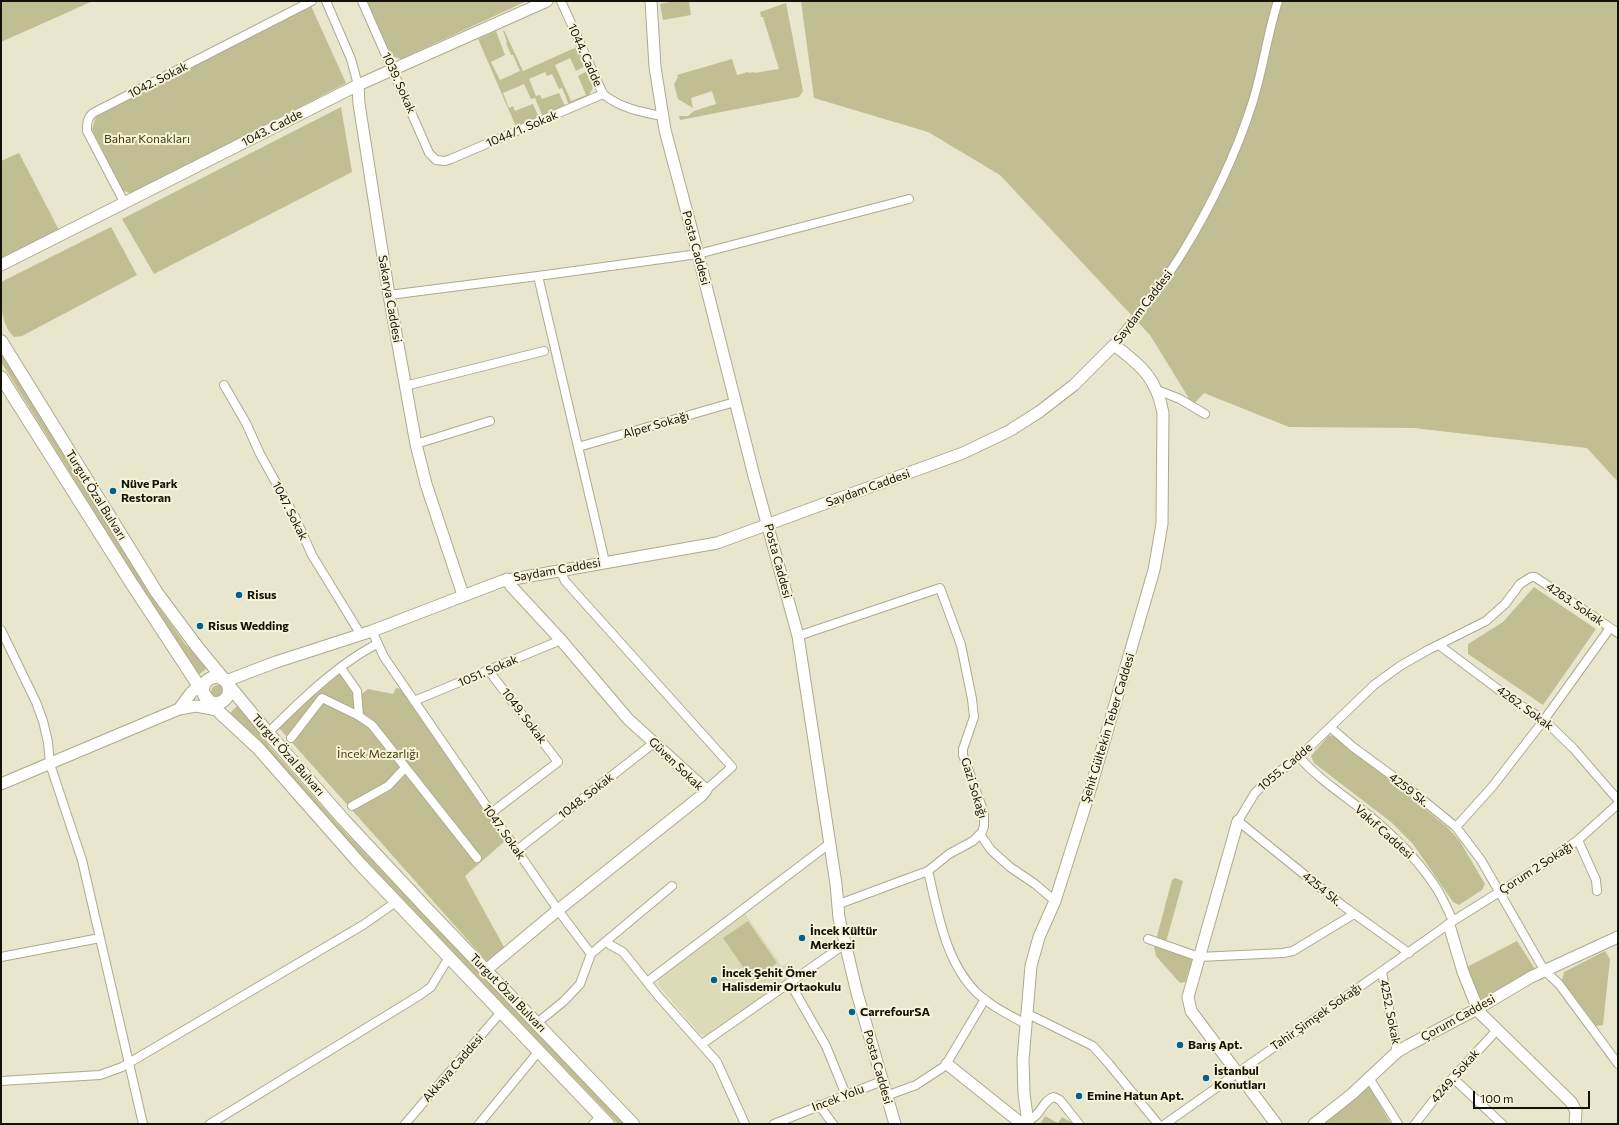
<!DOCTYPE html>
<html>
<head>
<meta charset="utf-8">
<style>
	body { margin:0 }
	#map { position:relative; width:1619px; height:1125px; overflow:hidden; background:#e8e6cc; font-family:Commissioner,sans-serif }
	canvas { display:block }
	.frame { position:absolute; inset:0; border:2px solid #131209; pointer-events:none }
	.scale { position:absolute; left:1473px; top:1091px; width:117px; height:18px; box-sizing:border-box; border:2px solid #131209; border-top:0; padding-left:5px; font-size:12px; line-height:14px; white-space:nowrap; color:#131209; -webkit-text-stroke:3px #f6f3d9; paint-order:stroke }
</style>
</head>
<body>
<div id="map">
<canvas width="1619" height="1125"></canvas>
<div class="frame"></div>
<div class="scale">100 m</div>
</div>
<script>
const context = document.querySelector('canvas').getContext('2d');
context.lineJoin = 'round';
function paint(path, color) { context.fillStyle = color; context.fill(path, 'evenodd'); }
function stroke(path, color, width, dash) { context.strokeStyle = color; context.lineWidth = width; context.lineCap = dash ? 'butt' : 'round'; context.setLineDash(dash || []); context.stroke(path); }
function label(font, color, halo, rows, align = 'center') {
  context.font = font + ' Commissioner,sans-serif'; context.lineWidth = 4; context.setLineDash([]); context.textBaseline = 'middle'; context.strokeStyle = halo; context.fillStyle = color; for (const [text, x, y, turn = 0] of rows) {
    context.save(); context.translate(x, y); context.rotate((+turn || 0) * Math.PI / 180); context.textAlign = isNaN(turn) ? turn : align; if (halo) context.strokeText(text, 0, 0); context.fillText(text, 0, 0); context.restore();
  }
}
paint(new Path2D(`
	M745,914L782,966L787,963L795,975L708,1035H701L658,985L659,979Z`), '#dddab8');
paint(new Path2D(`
	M1,1H93L1,42Z
	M366,1H527L401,59L389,55Z
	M675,1H689L691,15L663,20L660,4Z
	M801,1H1618V482L1587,448L1414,428L1289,427L1204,393L1193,405L1150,335L1000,175L928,132L814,98Z
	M786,3L803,91L799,97L680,120L679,116H688L694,111L716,104L712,91L691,98L693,108L678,99L674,84L678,77L677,75L732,59L737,75L748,72L749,73L754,72V73L779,69L763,17H761L760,12Z
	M311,6L346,83L133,194L123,191L92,130L96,116Z
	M504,30L523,71L577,47L585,66L576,71L570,58L555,65L571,101L586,95L578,76L587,71L594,86L589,95L569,105L562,88L559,89L552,74L547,76L545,72L529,79L536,96L540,95L542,99L559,93L565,106L543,117L535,98L531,99L524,84L503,93L509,108L513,106L515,111L533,104L539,118L517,129L478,39L496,31L505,55L491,62L500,80L520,71L513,55H511L506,43L507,42L503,31Z
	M341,107L352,172L154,274L122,219Z
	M19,153L59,230L1,259V161Z
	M111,227L137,275L22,336L14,337C0,324 1,300 1,282Z
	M1,352L157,604L185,644L209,667L198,675L186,655L152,605L1,362Z
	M1534,587L1596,629L1543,705L1468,654V644L1503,622Z
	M340,674L357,698L368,689L393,694L396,688L402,689L505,841L465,876L504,947L489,964L279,728L313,696Z
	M211 692a7 7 0 1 1 14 0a7 7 0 1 1-14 0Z
	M239,704L270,747L343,830L625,1124H618L357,853L256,737L230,713Z
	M1329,735L1337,737L1447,827L1459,840L1485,884L1482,890L1459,905L1453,902L1413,844L1391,822L1314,763L1311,756Z
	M1175,878L1183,881L1166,942L1158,939L1157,936L1172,880Z
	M748,921L777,963L752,980L723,938Z
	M1517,941L1535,969L1480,1000L1467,967Z
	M1156,946L1190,957L1192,960L1185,982L1180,983L1156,956L1154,947Z
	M1605,951L1610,959L1603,1025L1596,1026L1562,980L1564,972Z
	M1369,1086L1391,1124H1320Z
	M1045,1116L1058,1123L1062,1117L1074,1124H1040Z`), '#c2be94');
const street = new Path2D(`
	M326,1L351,59L358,85
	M362,1L429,153L436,160L445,161L451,159L603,94
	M561,1L603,94C620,108 641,112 662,116
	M124,202L87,131C87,124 87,118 93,113L312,1
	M538,276L605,562
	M389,295L538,276L698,254L909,199
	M1114,345C1137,316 1161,287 1181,255C1210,208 1235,157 1252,104C1263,70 1267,35 1278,1
	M224,385L246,423L260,454L295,517L312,555L361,635
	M405,386L544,351
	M1157,390L1180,399L1205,414
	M416,444L490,421
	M578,447L735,402
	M560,570L565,581L732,767L706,790
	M1,630L36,702L43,721L48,742L50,764L82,860L143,1124
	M372,631L384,657L558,910L591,954L580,984L564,1001L537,1023
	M798,636L940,588L961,645L972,699L974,717L963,749V755L984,813V826L982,832L973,841L949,854L928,871C938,912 945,962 977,993C991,1006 1009,1015 1026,1024
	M1439,645L1511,699L1544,720L1573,748L1618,800
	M341,668L357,691L359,716
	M489,671L558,762L491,813
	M414,701L561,640
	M1330,727L1353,747L1402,783L1456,827L1481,860L1544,970L1559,984L1618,1064
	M268,733C299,702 338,664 377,644
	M291,738L322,698L359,716L372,725L477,858
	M1299,757C1322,783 1352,800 1378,823C1400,842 1421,864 1437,889C1443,899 1448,910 1453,921
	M352,806L388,786L405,768
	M1456,827L1492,787L1544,720L1610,628
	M980,834L991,850L1010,867L1035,884L1055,901
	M1578,840L1596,880L1597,891
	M517,850L655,742
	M839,904L928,871
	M1148,939L1199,957L1283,953L1293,951L1354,914
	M605,942L672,886
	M1409,953L1342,905L1238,821L1255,793L1268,780L1299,757L1374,685L1400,666L1428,650L1486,621L1505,604L1520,584L1531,577H1535L1618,633
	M591,954L605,942L623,952L659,997L717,1062L745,1124
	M1,957L100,938
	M1382,972L1397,1052
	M647,982L829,844
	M790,983L826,1046L846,1095
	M1028,1014L1093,1046L1109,1064L1158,1124
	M702,1044L845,944
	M1369,1078L1398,1124
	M1453,1078L1502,1124
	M1,1081L100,1075L122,1067L363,925L396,902
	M886,1096L916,1085L945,1066L985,999
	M819,1105L833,1124
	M1028,1120C1041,1117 1042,1100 1054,1097L1060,1100L1079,1124
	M210,1124L420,995L431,987L449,957
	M405,1124L501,1012
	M479,1124L539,1051
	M593,1124L601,1116
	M774,1124L882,1081
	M1165,1124L1453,921L1541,866L1578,840L1618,804
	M1415,1124L1440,1092L1497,1030`);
const secondary = new Path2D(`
	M651,1L655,67L665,130L698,254L754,476L798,636L836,884L839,918L857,993L895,1124
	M358,85L359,104L389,295L416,444L426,484L463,595
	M1,265L358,85L547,1
	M226,681L276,662L372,631L502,581L717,543L963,453L1009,431L1039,412L1074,385L1114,345C1141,365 1157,379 1163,413L1162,524L1154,570L1088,797L1055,901L1039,937L1031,966L1023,1060L1024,1093L1028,1124
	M179,709L191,693L198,686
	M1,784L179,709L196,706L217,710
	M1238,821L1188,997L1191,1011L1276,1124
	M1449,925L1463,972L1479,1012L1571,1102L1576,1111L1575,1124
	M486,970L558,910L701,796L706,790L628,719L561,640L511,586L507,579
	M947,1064L1022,1124
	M1314,1124L1352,1094L1397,1052L1409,1045L1477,1009L1531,977L1618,937`);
const primary = new Path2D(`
	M1,341L157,593L198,648L268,733L343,819L428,910L633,1124
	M1,377L130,581L206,697L217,710L258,748L361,865L608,1124
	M203 690a13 13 0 1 1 26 0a13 13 0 1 1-26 0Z`);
stroke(street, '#acaa91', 10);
stroke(secondary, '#acaa91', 13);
stroke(primary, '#acaa91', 14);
stroke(street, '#fff', 8);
stroke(secondary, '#fff', 11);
stroke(primary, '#fff', 12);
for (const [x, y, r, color] of [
	[113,491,4,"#026191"],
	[239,595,4,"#026191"],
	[200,626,4,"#026191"],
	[802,938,4,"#026191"],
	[714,980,4,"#026191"],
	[852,1012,4,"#026191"],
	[1180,1045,4,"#026191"],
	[1206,1078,4,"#026191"],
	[1079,1096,4,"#026191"]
]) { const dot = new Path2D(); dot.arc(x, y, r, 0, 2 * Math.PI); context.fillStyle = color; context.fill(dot); stroke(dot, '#f6f3d9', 1.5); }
label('12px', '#131209', '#f6f3d9', [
	["1044. Cadde",585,55,66],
	["1042. Sokak",158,80,-27],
	["1039. Sokak",399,83,66],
	["1043. Cadde",272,128,-27],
	["1044/1. Sokak",522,129,-23],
	["Posta Caddesi",696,248,75],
	["Sakarya Caddesi",390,299,80],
	["Saydam Caddesi",1143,307,-53],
	["Alper Sokağı",656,425,-16],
	["Saydam Caddesi",868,488,-20],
	["Turgut Özal Bulvarı",96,495,58],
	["1047. Sokak",290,511,63],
	["Posta Caddesi",778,561,75],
	["Saydam Caddesi",557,570,-10],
	["4263. Sokak",1575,604,34],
	["1051. Sokak",488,671,-23],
	["4262. Sokak",1525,708,36],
	["1049. Sokak",524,716,53],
	["Şehit Gültekin Teber Caddesi",1108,728,-73],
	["Turgut Özal Bulvarı",288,755,49],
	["Güven Sokak",676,764,44],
	["1055. Cadde",1285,767,-40],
	["Gazi Sokağı",974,788,73],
	["4259 Sk.",1409,790,38],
	["1048. Sokak",586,796,-38],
	["1047. Sokak",504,832,55],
	["Vakıf Caddesi",1384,832,42],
	["Çorum 2 Sokağı",1536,868,-33],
	["4254 Sk.",1322,889,39],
	["Turgut Özal Bulvarı",508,993,46],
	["4252. Sokak",1390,1012,79],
	["Tahir Şimşek Sokağı",1316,1017,-35],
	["Çorum Caddesi",1458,1018,-29],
	["Posta Caddesi",878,1067,74],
	["Akkaya Caddesi",453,1068,-49],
	["4249. Sokak",1455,1076,-49],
	["Incek Yolu",838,1098,-21]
]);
label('12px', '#46400f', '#f6f3d9', [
	["Bahar Konakları",147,139],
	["İncek Mezarlığı",378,754]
]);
label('bold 12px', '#131209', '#f6f3d9', [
	["Nüve Park",121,484],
	["Restoran",121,498],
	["Risus",247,595],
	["Risus Wedding",208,626],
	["İncek Kültür",810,931],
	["Merkezi",810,945],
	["İncek Şehit Ömer",722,973],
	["Halisdemir Ortaokulu",722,987],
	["CarrefourSA",860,1012],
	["Barış Apt.",1188,1045],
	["İstanbul",1214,1071],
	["Konutları",1214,1085],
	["Emine Hatun Apt.",1087,1096]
], 'left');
</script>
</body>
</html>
